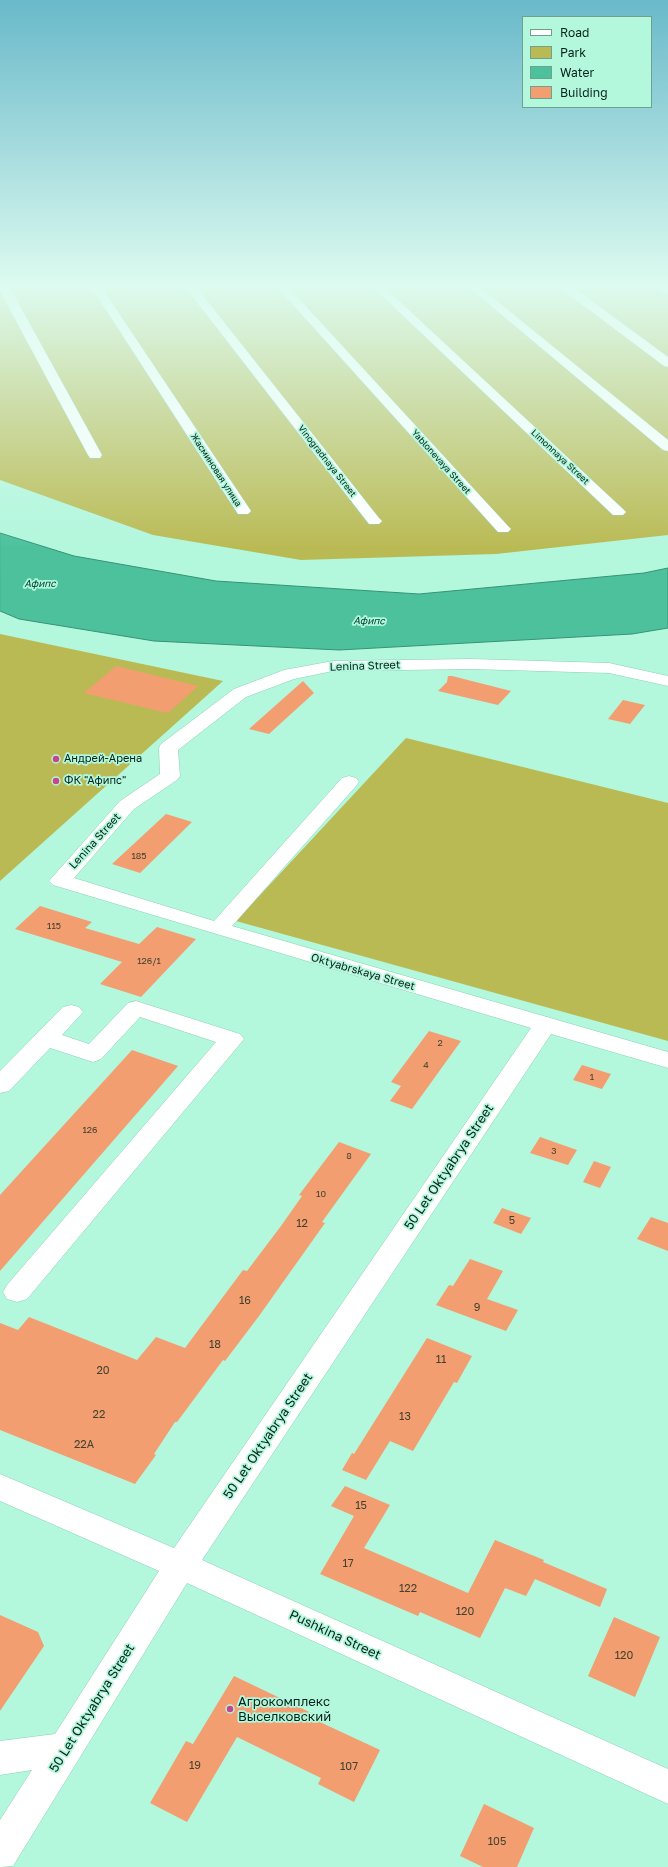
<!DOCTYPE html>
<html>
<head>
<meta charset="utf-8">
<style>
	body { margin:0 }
	#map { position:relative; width:668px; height:1867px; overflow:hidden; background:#b3f7dd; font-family:"Golos Text",sans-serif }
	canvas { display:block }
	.legend { position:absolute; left:522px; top:16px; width:130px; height:92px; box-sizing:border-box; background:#b3f7dd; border:1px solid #6ea28f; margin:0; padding:5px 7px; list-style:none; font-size:12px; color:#07231a }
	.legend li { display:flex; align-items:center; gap:8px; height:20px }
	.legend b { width:20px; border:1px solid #6ea28f }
</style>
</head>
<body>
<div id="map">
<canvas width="668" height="1867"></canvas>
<ul class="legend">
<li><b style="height:5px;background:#fff"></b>Road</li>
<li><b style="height:11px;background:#baba54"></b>Park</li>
<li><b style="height:11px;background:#4cc19c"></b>Water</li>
<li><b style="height:11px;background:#f39e70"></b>Building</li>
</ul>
</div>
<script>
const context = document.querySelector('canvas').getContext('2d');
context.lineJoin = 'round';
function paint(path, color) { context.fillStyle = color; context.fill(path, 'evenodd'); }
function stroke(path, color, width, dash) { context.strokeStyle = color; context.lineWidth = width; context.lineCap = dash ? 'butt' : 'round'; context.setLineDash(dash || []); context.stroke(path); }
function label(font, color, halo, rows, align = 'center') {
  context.font = font + ' "Golos Text",sans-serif'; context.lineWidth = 3.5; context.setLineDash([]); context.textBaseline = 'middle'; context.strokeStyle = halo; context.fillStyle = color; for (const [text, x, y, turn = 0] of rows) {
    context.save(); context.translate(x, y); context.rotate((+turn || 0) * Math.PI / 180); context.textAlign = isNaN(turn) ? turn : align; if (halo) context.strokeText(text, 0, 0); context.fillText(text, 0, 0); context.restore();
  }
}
paint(new Path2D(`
	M0,288H668V535L496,554L301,560L153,535L0,480Z
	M0,634L223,681L0,881Z
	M406,738L668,803V1041L236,921Z`), '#baba54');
const water = new Path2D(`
	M0,533L74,556L216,581L419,594L644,573L668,568V628L632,634L339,650L154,641L19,619L0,611Z`);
paint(water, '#4cc19c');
stroke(water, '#379275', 1);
paint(new Path2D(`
	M116,666L198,686L168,713L84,693Z
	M448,676H452L511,691L498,705L438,691L447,682Z
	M303,681L314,693L269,734L249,729Z
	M623,700L645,705L630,724L608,719Z
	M166,814L192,822L140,873L112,864Z
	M40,906L92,922L85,928L139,944L157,927L196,939L141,997L100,984L122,962L15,929Z
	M429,1031L461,1041L412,1109L390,1101L401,1086L391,1082Z
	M132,1050L178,1066L0,1271V1195Z
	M582,1065L611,1074L602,1089L573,1080Z
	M540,1137L577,1150L568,1165L530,1153Z
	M339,1142L371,1154L322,1222L325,1223L259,1316L225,1361L223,1360L177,1422H175L154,1454L156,1455L135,1484L0,1430V1323L18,1330L29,1317L137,1360L156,1337L185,1348L243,1270L247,1271L281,1226L302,1196L299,1195Z
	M594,1161L611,1167L600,1188L583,1182Z
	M502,1208L531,1218L521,1234L493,1223Z
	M651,1217L668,1223V1251L637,1239Z
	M470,1259L503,1271L487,1299L518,1310L506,1331L436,1305L449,1285L453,1286Z
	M427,1338L472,1356L457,1383L454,1382L413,1451L390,1441L366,1480L342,1470L352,1453L354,1454Z
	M345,1486L390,1505L364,1548L468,1593L495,1540L544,1560L543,1562L607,1589L600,1607L535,1579L526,1596L505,1588L480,1638L420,1612L418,1616L320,1574L354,1516L331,1506Z
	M0,1615L38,1632L44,1646L0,1711Z
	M614,1617L660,1637L635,1697L588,1676Z
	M234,1676L324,1719L322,1723L380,1750L354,1802L318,1784L321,1778L237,1737L187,1822L150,1803L186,1741L193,1744Z
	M484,1804L534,1828L517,1867H483L460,1856Z`), '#f39e70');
const minor = new Path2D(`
	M0,288H10L102,455L100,458H90L88,455L0,291Z
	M92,288H102L251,511L248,514H238Z
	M186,288H197L379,518L382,521L379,524H369Z
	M278,288H289L508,526L511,529L508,532H498Z
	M374,288H385L623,509L626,512L623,515H613Z
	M470,288H481L668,440V451L663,450Z
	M562,288H574L668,357V367L664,366L563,290Z
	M657,288H668V294Z
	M471,659L609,663L668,676V686L609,673L471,669L333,671L294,679L246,697L178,750L180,776L177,780L134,809L74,878L214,921L342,778L349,776L356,778L359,782L356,786L232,926L668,1052V1068L551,1034L202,1560L668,1769V1804L187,1583L13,1866L0,1867V1820L32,1770L0,1775V1741L55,1734L159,1571L0,1501V1474L174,1548L531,1028L53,885L49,881L120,801L160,774L159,748L161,744L234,689L284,670L333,661Z
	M136,1001L240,1034L244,1039L27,1299L17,1302L7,1299L3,1292L7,1285L216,1042L140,1017L101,1059L93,1062L50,1048L9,1091L0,1093V1071L63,1007L71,1005L79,1007L83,1012L62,1035L89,1044L128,1003Z`);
stroke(minor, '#8ccfb6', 1);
paint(minor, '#fff');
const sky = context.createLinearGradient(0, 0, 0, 549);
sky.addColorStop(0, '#69b9ca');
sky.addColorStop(0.52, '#ddfbf0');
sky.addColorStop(1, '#ddfbf000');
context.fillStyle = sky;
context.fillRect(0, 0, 668, 549);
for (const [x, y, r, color] of [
	[56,759,4,"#c6458e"],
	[56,781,4,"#c6458e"],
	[230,1709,4,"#c6458e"]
]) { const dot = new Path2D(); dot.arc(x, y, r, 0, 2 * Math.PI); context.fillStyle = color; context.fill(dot); stroke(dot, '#b3f7dd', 1.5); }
label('9px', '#07231a', '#b3f7dd', [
	["Limonnaya Street",560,457,43],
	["Vinogradnaya Street",327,461,52],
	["Yablonevaya Street",441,462,48],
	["Жасминовая улица",216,470,57]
]);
label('9px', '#424230', null, [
	["185",139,856],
	["115",54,926],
	["126/1",149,961],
	["2",440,1043],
	["4",426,1065],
	["1",592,1077],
	["126",90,1130],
	["3",554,1151],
	["8",349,1156],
	["10",321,1194]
]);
label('italic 10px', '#004735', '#b3f7dd', [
	["Афипс",40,584],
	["Афипс",369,621,1]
]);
label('11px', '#07231a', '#b3f7dd', [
	["Lenina Street",365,666,-2],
	["Lenina Street",95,841,-48],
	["Oktyabrskaya Street",363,972,16]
]);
label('11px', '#07231a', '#b3f7dd', [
	["Андрей-Арена",64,759],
	["ФК \"Афипс\"",64,781]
], 'left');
label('11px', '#424230', null, [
	["5",512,1221],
	["12",302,1224],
	["16",245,1301],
	["9",477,1308],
	["18",215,1345],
	["11",441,1360],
	["20",103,1371],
	["22",99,1415],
	["13",405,1417],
	["22А",84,1445],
	["15",361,1506],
	["17",348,1564],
	["122",408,1589],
	["120",465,1612],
	["120",624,1656],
	["19",195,1766],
	["107",349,1767],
	["105",497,1842]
]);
label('13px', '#07231a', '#b3f7dd', [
	["50 Let Oktyabrya Street",449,1167,-56],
	["50 Let Oktyabrya Street",268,1436,-56],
	["Pushkina Street",335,1635,25],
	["50 Let Oktyabrya Street",92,1708,-58]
]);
label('13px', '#07231a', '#b3f7dd', [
	["Агрокомплекс",238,1702],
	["Выселковский",238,1717]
], 'left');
</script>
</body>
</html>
